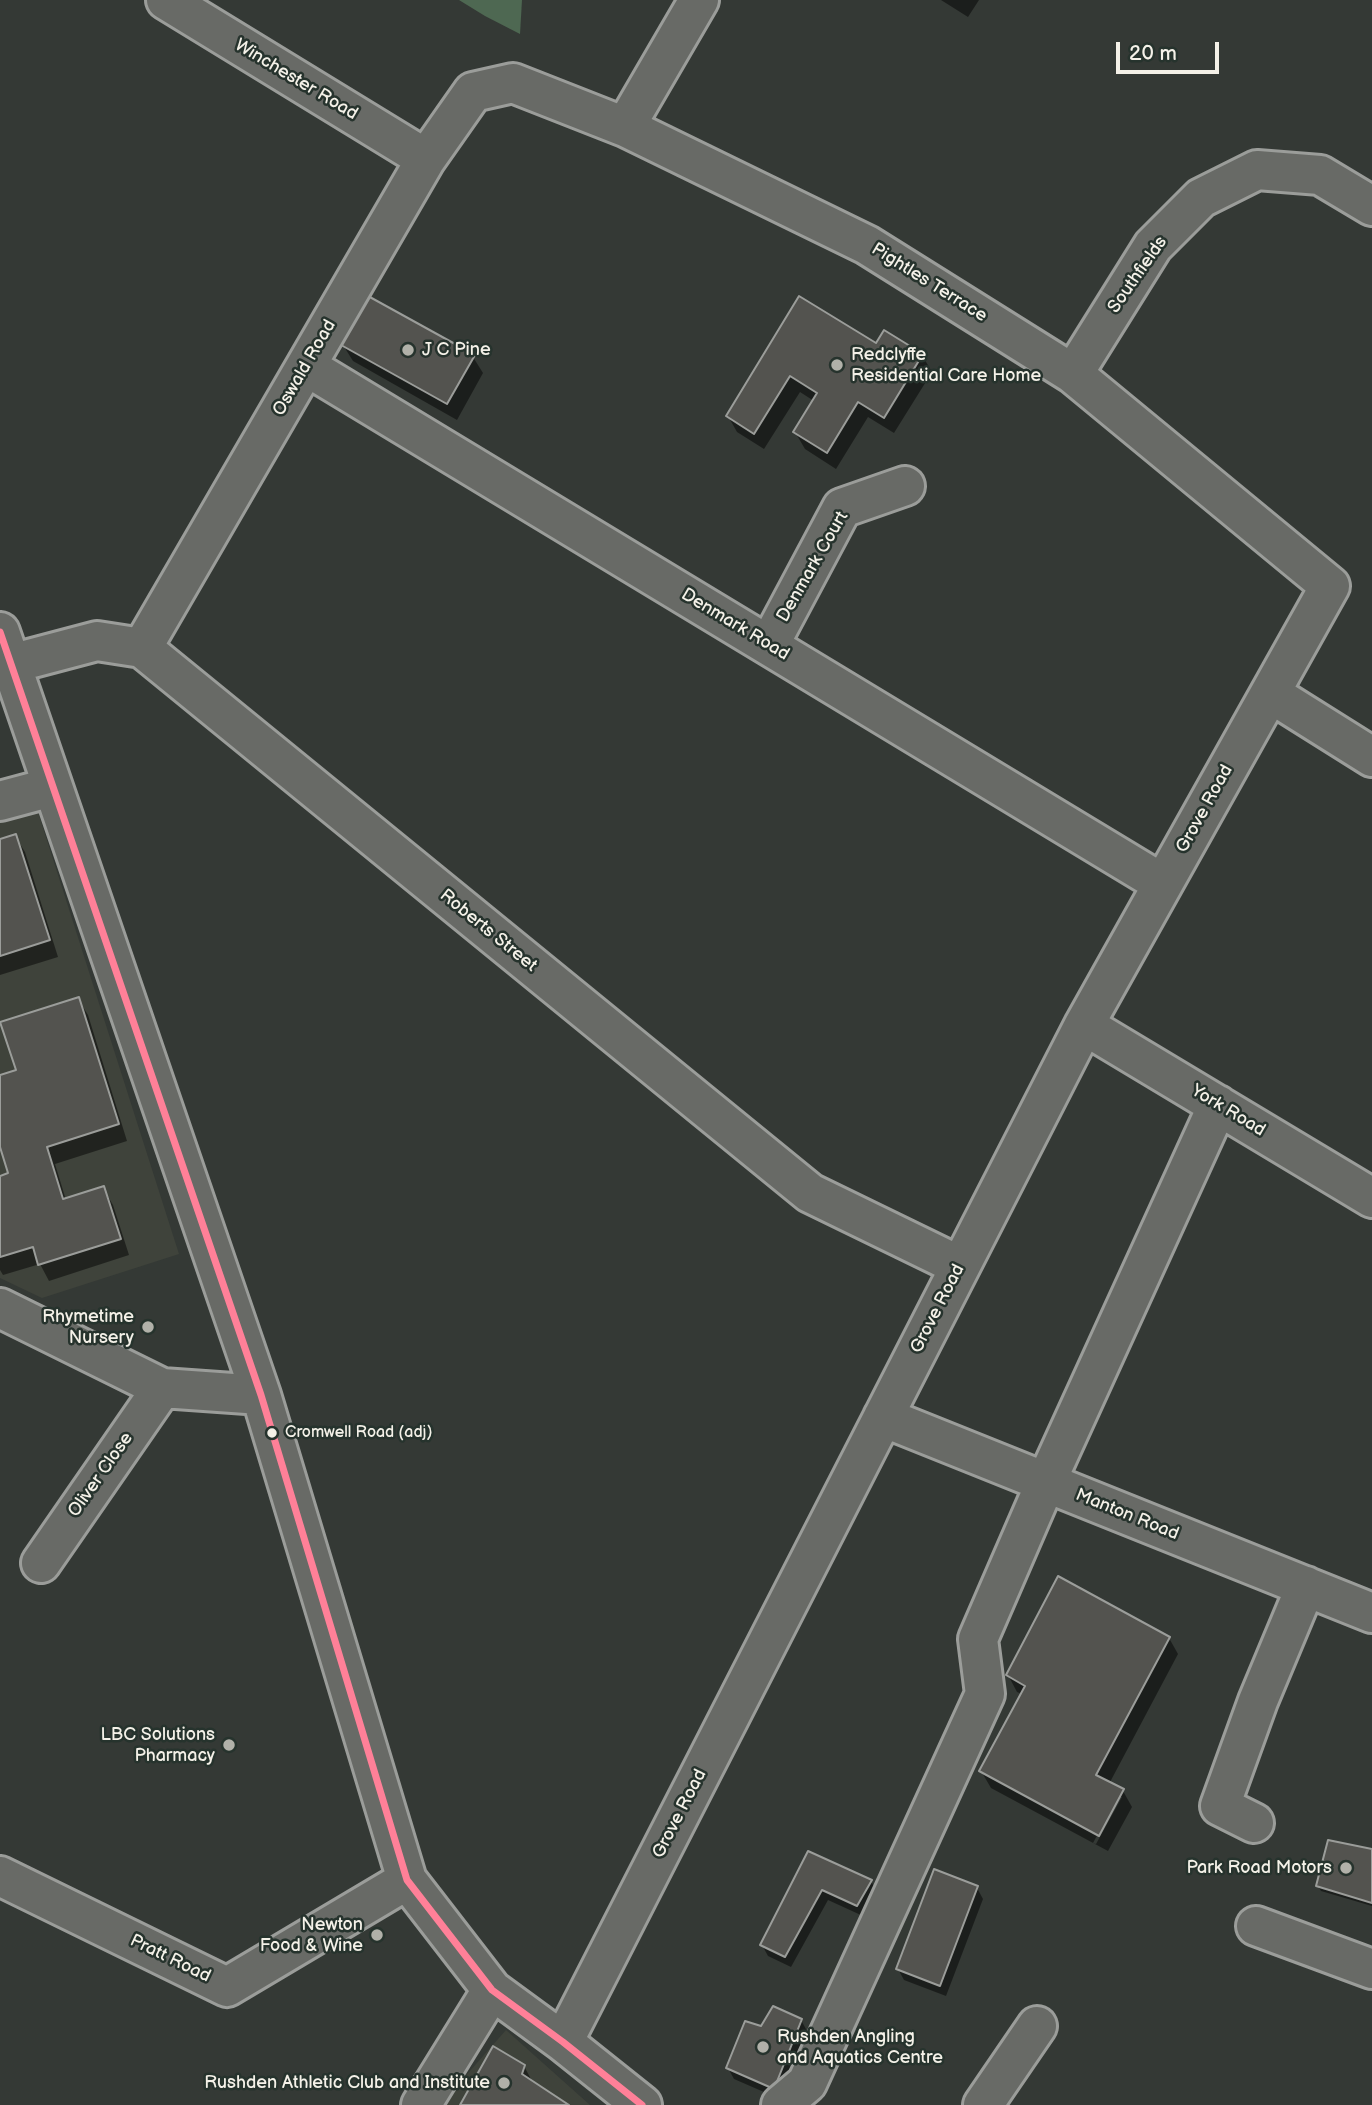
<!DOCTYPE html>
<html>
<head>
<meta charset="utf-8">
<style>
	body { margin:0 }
	#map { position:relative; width:1372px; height:2105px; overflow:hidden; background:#343935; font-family:"Balsamiq Sans",sans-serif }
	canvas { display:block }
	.scale { position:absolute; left:1116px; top:42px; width:103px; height:32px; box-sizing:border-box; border:4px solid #f4f1e8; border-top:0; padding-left:9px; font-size:21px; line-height:24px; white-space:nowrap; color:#f4f1e8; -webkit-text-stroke:5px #26332d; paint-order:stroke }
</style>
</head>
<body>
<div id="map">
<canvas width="1372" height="2105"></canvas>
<div class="scale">20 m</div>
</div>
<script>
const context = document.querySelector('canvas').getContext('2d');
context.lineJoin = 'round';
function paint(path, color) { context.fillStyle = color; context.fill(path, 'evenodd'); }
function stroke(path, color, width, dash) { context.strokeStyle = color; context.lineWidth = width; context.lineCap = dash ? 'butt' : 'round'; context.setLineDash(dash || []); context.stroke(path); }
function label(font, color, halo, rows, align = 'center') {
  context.font = font + ' "Balsamiq Sans",sans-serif'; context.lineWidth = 5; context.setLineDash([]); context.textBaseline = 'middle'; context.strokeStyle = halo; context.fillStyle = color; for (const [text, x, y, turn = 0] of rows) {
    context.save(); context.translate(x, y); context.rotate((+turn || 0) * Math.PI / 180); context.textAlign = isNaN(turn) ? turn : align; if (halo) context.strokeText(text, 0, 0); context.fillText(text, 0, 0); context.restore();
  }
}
paint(new Path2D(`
	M37,809L179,1254L42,1298L0,1278V821Z
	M506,2030L590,2105H440Z`), '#3f433b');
paint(new Path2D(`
	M459,0H522L520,34L485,16Z`), '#4e6852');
paint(new Path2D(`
	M941,0H979L968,17Z
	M800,298L876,345L922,355L932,372L894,433L868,417L836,469L805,449L795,432L814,401L800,392L764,449L737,432L728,416Z
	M343,345L473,357L483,373L457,420L353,361Z
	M15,836L25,852L58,957L0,975V841Z
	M78,999L88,1015L127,1141L55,1164L66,1200L103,1188L113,1205L129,1255L49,1281L40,1264L3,1275L0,1270V1178L11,1174L0,1141V1077L18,1072Z
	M1169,1638L1178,1654L1109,1784L1123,1791L1132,1807L1108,1851L991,1788L981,1771L1022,1694L1017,1692L1008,1675ZM1118,1797H1122L1096,1844L1093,1843Z
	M1372,1851V1906L1321,1891L1318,1886Z
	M809,1853L871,1881L877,1892L863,1916L828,1900L791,1967L768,1956L762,1945Z
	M977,1888L983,1899L946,1996L904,1980L898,1969Z
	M801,2020L807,2031L780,2099L734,2079L728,2068L762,2028Z
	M524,2066L533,2083L566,2105H462Z`), '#0007');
const building = new Path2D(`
	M368,296L475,355L447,404L341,345Z
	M799,296L876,343L884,330L923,354L884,418L858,402L827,453L793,432L817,393L790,376L754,434L726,416Z
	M16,834L50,940L0,956V839Z
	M79,997L119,1124L47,1147L63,1199L104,1186L121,1239L38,1265L33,1247L0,1257V1176L8,1173L0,1147V1075L16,1070L0,1022Z
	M1058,1576L1170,1637L1096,1775L1124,1789L1099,1836L979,1771L1025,1686L1006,1675Z
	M1328,1840L1372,1849V1903L1316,1886Z
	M808,1851L872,1880L857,1906L822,1890L785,1957L760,1945Z
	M934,1869L978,1886L940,1986L896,1969Z
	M773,2006L802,2019L774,2089L726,2068L745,2021L761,2026Z
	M493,2046L525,2065L522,2074L569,2105H460Z`);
paint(building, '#53534f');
stroke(building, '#9b9d9a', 2);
const minor = new Path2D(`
	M166,0L426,159
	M625,127L699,0
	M306,366L1163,884
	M1073,374L1153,246L1201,198L1257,170L1320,175L1372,206
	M0,632L261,1395L407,1880L492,1990L563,2042L642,2105
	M769,645L842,508L905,486
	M142,648L426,159L473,92L513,83L625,127L867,245L1073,374L1330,586L1084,1025L563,2042
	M10,664L97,641L142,648L810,1193L960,1266
	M1270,693L1372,757
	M0,801L52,787
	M1084,1025L1372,1198
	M0,1308L162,1388L261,1395
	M883,1417L1372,1613
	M41,1563L162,1388
	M1254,1823L1220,1806L1258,1701L1306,1586
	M0,1876L227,1987L407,1880
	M1256,1926L1372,1969
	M421,2105L492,1990
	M781,2105L807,2083L985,1694L978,1639L1046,1482L1218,1105
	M983,2105L1037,2026`);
stroke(minor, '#9b9d9a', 44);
stroke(minor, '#686a66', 38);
stroke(new Path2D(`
	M0,632L261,1395L407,1880L492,1990L563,2042L642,2105`), '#ff8098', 7);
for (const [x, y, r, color] of [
	[408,350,7,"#b1b1a9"],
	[837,365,7,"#b1b1a9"],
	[148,1327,7,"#b1b1a9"],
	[272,1433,6,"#f4f1e8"],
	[229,1745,7,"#b1b1a9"],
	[1346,1868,7,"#b1b1a9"],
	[377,1935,7,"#b1b1a9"],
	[763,2047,7,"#b1b1a9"],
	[504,2083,7,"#b1b1a9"]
]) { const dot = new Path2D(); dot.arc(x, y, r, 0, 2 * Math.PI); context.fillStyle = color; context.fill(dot); stroke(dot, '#26332d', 2.5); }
label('16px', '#f4f1e8', '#26332d', [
	["Cromwell Road (adj)",285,1433]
], 'left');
label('18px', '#f4f1e8', '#26332d', [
	["Winchester Road",296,80,31],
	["Southfields",1138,275,-55],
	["Pightles Terrace",929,283,32],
	["Oswald Road",305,368,-60],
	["Denmark Court",813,567,-60],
	["Denmark Road",735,625,31],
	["Grove Road",1205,809,-61],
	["Roberts Street",488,931,39],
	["York Road",1228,1111,31],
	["Grove Road",938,1309,-63],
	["Oliver Close",101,1475,-55],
	["Manton Road",1127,1515,22],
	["Grove Road",680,1814,-63],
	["Pratt Road",170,1959,26]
]);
label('18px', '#f4f1e8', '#26332d', [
	["J C Pine",422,350,"left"],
	["Redclyffe",851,355,"left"],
	["Residential Care Home",851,376,"left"],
	["Rhymetime",134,1317],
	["Nursery",134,1338],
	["LBC Solutions",215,1735],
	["Pharmacy",215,1756],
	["Park Road Motors",1332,1868],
	["Newton",363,1925],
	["Food & Wine",363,1946],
	["Rushden Angling",777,2037,"left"],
	["and Aquatics Centre",777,2058,"left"],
	["Rushden Athletic Club and Institute",490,2083]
], 'right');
</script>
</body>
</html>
